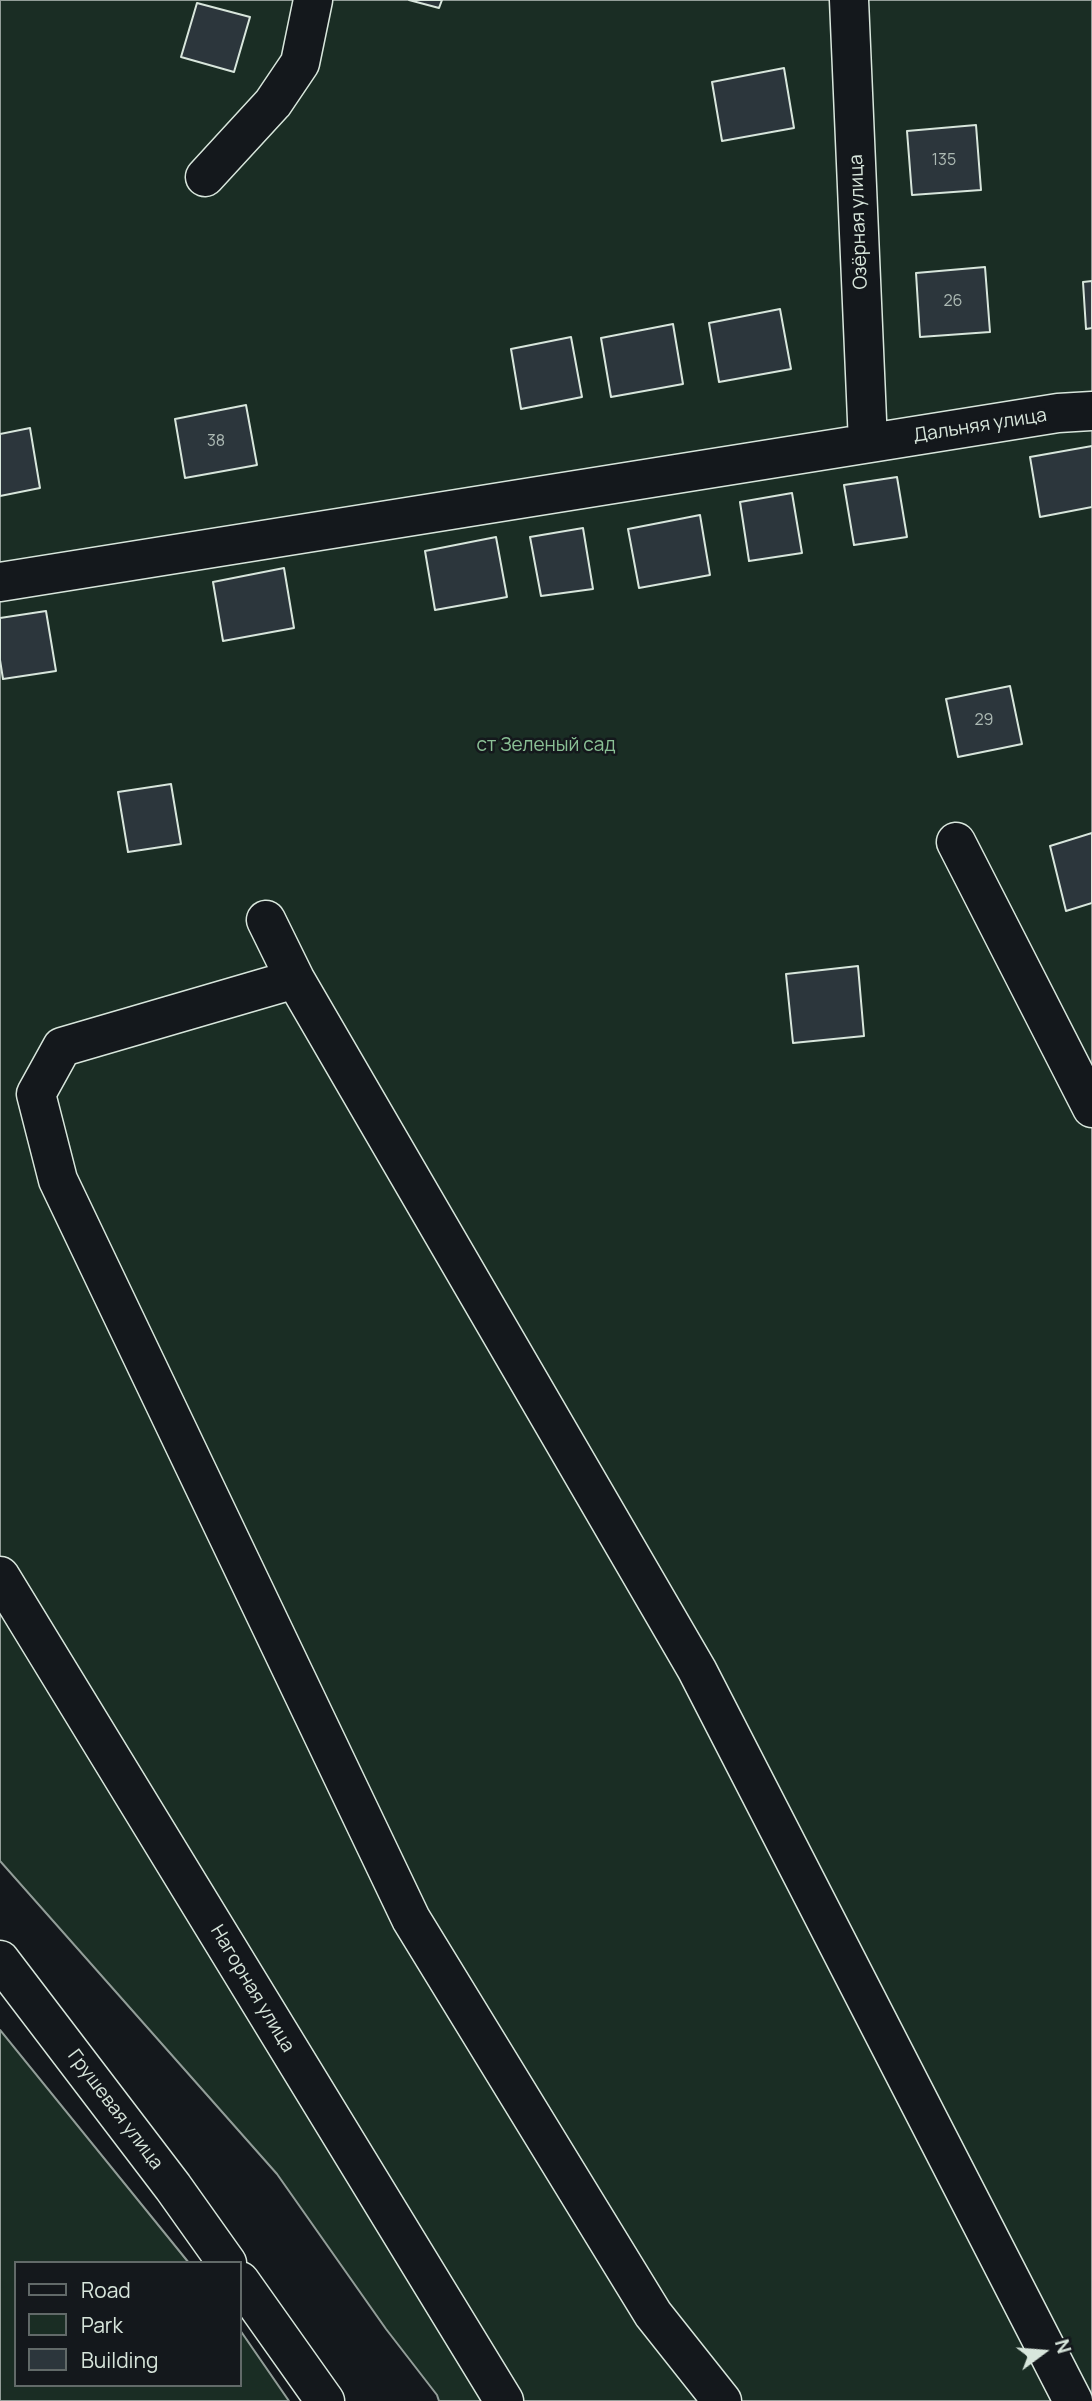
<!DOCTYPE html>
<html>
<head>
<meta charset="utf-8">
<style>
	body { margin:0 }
	#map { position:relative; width:1092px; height:2401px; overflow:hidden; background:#14181c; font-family:Manrope,sans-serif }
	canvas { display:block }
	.legend { position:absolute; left:14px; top:2261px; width:228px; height:126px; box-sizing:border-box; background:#14181c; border:2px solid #626a69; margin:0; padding:9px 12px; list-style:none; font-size:21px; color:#d8e6dc }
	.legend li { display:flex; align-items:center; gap:14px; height:35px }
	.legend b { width:35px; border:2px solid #626a69 }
	.north { position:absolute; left:1008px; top:2317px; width:70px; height:70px; -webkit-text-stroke:5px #14181c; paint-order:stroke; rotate:74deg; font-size:19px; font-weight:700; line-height:28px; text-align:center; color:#d8e6dc }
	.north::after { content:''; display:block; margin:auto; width:24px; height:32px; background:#d8e6dc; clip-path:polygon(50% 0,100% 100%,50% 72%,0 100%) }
</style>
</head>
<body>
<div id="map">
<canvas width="1092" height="2401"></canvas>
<ul class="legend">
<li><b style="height:9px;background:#14181c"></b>Road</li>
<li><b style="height:19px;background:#1a2d24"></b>Park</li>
<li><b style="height:19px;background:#2c363c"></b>Building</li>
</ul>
<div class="north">N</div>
</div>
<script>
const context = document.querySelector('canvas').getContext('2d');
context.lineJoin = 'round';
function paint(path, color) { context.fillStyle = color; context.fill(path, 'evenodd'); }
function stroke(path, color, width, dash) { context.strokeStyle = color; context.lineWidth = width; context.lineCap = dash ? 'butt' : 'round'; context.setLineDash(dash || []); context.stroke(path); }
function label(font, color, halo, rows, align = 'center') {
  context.font = font + ' Manrope,sans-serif'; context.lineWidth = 5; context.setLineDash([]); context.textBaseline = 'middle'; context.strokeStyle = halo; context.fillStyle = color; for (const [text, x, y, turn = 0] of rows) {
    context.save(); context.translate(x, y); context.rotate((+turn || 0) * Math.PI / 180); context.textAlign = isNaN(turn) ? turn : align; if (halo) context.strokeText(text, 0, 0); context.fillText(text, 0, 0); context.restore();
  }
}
const green = new Path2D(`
	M0,0H1092V2401H439L437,2395L386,2329L277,2174L0,1861Z
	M0,2030L189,2263H16V2385H240V2330L289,2401H0Z`);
paint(green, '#1a2d24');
stroke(green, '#939e99', 2);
const building = new Path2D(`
	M409,0H442L439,8Z
	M197,3L250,17L234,72L181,57Z
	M784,68L794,128L722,141L712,82Z
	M976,125L981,190L912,195L907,131Z
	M985,267L990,332L920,337L916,273Z
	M1092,281V328L1086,329L1083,282Z
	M780,309L791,369L719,382L709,323Z
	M673,324L683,384L611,397L601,338Z
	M571,337L582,397L521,409L511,349Z
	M246,405L257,465L185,478L175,419Z
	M30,428L40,488L0,496V434Z
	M1092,446V507L1040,517L1030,457Z
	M897,477L907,537L854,545L844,485Z
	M792,493L802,553L749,561L740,502Z
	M700,515L710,575L639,588L628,529Z
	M583,528L593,589L541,596L530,537Z
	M496,537L507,597L435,610L425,551Z
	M284,568L294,628L223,641L213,582Z
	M46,611L56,671L3,679L0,660V618Z
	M1010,686L1022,744L958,757L946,699Z
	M171,784L181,844L128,852L118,792Z
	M1092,833V903L1066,911L1050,846Z
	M858,966L864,1036L793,1043L786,974Z`);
paint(building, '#2c363c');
stroke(building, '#d8e6dc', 2);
const minor = new Path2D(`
	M849,0L868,443
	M205,177L273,103L300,63L313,0
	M0,582L1058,413L1092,411
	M956,842L1092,1108
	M266,920L295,979L697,1670L1073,2401
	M295,979L62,1047L36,1094L58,1180L411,1919L653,2314L722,2401
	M0,1576L504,2401
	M0,1960L173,2187L227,2263
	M240,2281L325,2401`);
stroke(minor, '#d8e6dc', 41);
stroke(minor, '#14181c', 38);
label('16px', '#adbab4', null, [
	["135",944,161],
	["26",953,302],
	["38",216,442],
	["29",984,721]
]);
label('19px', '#d8e6dc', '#14181c', [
	["Озёрная улица",859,222,-92],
	["Дальняя улица",980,426,-9],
	["Нагорная улица",252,1989,59],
	["Грушевая улица",115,2110,53]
]);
label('19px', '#8ac095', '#14181c', [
	["ст Зеленый сад",546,746]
]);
</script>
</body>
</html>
